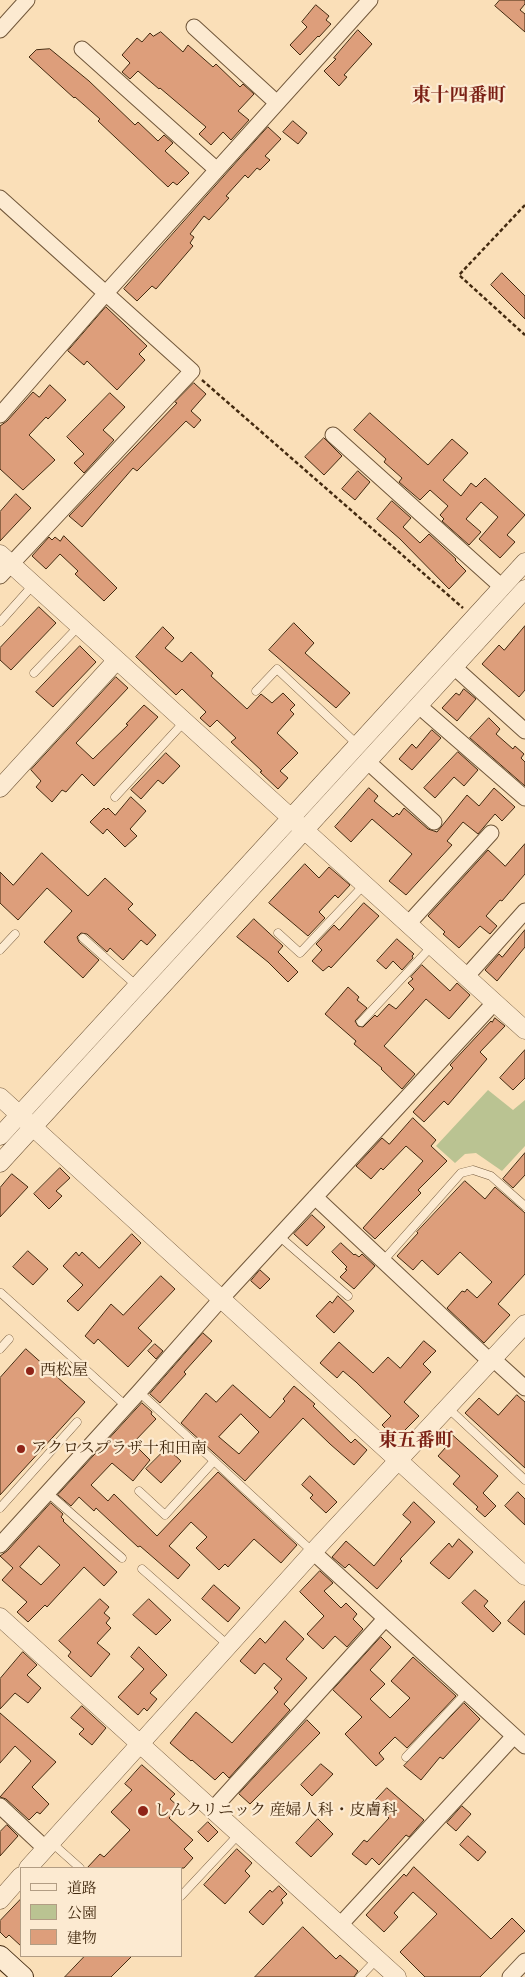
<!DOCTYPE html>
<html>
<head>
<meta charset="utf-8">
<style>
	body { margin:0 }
	#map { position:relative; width:525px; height:1977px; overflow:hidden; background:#fadfb8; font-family:"IM FELL French Canon","Noto Serif JP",serif }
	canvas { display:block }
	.legend { position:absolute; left:20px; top:1867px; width:162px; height:90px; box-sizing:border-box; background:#fcead1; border:1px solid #b29d84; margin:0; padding:6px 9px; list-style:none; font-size:15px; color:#432a10 }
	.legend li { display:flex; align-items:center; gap:10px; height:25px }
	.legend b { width:25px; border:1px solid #b29d84 }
</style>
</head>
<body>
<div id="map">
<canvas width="525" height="1977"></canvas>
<ul class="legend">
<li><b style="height:6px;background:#fcead1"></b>道路</li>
<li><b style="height:14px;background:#bac392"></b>公園</li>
<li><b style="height:14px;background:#dd9e7b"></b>建物</li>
</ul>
</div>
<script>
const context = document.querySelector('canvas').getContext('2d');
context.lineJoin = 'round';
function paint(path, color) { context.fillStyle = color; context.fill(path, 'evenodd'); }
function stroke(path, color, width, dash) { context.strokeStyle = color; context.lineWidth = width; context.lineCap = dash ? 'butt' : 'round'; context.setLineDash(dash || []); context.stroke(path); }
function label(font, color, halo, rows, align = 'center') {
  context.font = font + ' "IM FELL French Canon","Noto Serif JP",serif'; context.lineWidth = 4.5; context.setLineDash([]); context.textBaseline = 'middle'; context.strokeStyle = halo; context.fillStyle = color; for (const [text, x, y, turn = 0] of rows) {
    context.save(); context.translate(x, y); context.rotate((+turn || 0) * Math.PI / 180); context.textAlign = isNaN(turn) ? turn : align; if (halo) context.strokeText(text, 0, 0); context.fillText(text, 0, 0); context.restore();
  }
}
paint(new Path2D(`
	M488,1090L513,1110L525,1100V1146L502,1171L476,1153L465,1154L455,1163L436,1146Z`), '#bac392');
const building = new Path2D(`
	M500,0H525V4L520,10L525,14V32L495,6Z
	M316,5L329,16L326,20L331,24L319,37L318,36L300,55L290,45L307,27L302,22Z
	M358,30L372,44L344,75L347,77L339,86L324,71L336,59L334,58Z
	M161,32L183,52L188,45L213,67L216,64L240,87L243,84L254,94L238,111L249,120L231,140L223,132L211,145L199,134L206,127L160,88L159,89L138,71L130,79L122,72L130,63L122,55L137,38L142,42L150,33L153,36Z
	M50,49L89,81L135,125L138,122L158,141L164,135L173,143L165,151L189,173L177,185L173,182L168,187L98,121L100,119L75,97L74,98L29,57L36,50Z
	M293,121L307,133L298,144L283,132Z
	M268,127L281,139L265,156L270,160L260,170L257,168L248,178L245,175L226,196L229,198L209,220L204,216L190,234L194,237L190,243L193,246L156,289L152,286L137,301L124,289Z
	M502,273L525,296V319L491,285Z
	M106,307L147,346L139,354L145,360L117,390L87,361L84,365L68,351Z
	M194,383L206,394L191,411L201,420L194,428L186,421L137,471L133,468L82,527L69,516L177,403L175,402Z
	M50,385L66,400L48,419L46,417L29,435L55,460L23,490L0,469V426L7,421L33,392L39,397Z
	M110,393L125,407L103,430L114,440L84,473L74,463L84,454L67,437Z
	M370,413L428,465L452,439L468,453L443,480L461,496L471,483L476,487L485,478L525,515L507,535L515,542L500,558L479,539L498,517L481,502L466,519L481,532L469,545L442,521L444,519L440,515L448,506L430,490L420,500L399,482L402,478L384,462L386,459L354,430Z
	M324,438L342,456L324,475L305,457Z
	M358,471L370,482L355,500L342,489Z
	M16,494L31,508L0,541V512Z
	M392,501L411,518L403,527L420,543L429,534L456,559L455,560L466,571L449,589L400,539L377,519Z
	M64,536L117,588L104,601L75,574L78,571L60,554L46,569L32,556L49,537L52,540L55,537L60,541Z
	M39,607L56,623L11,670L0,660V648Z
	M294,623L314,643L305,653L350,693L336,708L269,650Z
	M525,626V690L519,697L482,664L499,645L504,650Z
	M163,627L174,638L165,648L182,662L191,652L213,673L211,676L247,709L261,694L272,703L283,693L295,705L290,710L294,714L277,733L298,753L280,771L288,778L278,789L260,772L262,771L231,742L236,738L217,720L210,727L200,718L206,712L182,689L176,695L136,657Z
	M80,646L96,662L53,707L36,692Z
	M116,677L128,688L76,743L93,759L128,725L126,724L144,705L158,717L94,786L82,774L66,792L62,790L52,802L36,787L41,781L31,770Z
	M464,689L476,699L457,721L442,708L456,693L459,695Z
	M489,718L500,729L496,734L513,749L515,746L524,754L521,758L525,762V786L470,738Z
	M432,730L441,738L412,770L399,759L412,744L416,748Z
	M458,752L478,770L464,786L454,777L435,798L424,788Z
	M166,753L180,766L163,784L158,780L141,799L131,790Z
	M369,788L378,796L374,801L393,817L397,813L399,815L404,808L428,829L437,832L467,795L479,806L494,788L515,807L502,821L495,814L478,834L463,822L447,841L452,845L406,895L389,881L412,854L372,819L351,842L335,827Z
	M131,797L146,811L130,829L137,836L125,847L107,829L103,834L90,822L104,808L106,810L108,808L115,815Z
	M525,844V874L502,901L500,900L486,916L497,926L490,934L480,926L459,948L443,934L445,932L428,916L488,850L505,866Z
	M42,853L88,896L105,878L133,904L128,909L156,935L147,945L141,940L123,960L110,948L107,952L87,934L81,933L77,937L79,942L99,960L83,978L44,942L72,911L47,888L18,920L0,903V872L13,885Z
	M305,864L319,878L329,867L350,885L338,898L335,895L319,912L325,918L308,936L269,903Z
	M364,903L379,916L331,968L329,966L323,971L312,961L322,950L316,944L334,925L339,930Z
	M254,919L283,946L278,952L298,972L288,982L268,962L237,937Z
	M525,930V947L497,981L485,970L499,954L502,957Z
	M397,939L414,954L412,956L413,958L402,970L393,961L386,969L377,961Z
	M422,965L450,991L457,983L470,995L449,1019L426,999L384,1046L415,1074L402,1089L381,1069L382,1068L354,1044L356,1041L325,1014L348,987L359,997L357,1000L367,1008L355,1021L358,1026L363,1027L375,1015L377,1017L389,1004L396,1009L414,989L408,983L413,979L411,977Z
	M495,1018L505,1026L480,1052L487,1059L448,1105L444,1101L424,1122L413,1112L453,1068L450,1065L491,1021L492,1022Z
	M525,1050V1078L513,1090L500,1078Z
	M413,1118L436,1140L431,1146L447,1161L418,1190L421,1193L375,1239L363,1228L423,1161L406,1146L383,1170L381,1168L371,1179L356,1166L382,1138L389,1144Z
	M525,1153V1175L513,1188L503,1179Z
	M60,1168L70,1178L56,1191L62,1196L49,1209L34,1194Z
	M12,1174L28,1187L0,1217V1188Z
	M465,1181L485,1199L495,1187L525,1213V1274L498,1304L510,1315L484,1343L447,1308L462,1291L465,1292L467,1289L477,1298L492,1282L460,1252L438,1275L422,1260L413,1270L397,1256L418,1233L417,1232Z
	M312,1215L325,1227L307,1246L294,1234Z
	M132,1234L141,1243L78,1311L67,1301L83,1285L63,1266L76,1252L79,1256L82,1252L99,1268Z
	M341,1243L354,1255L355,1254L359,1257L362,1254L375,1266L354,1289L340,1277L347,1270L345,1269L347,1267L332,1252Z
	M28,1251L48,1269L33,1285L13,1267Z
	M260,1270L270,1279L260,1289L251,1281Z
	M161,1276L175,1289L138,1328L152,1341L128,1367L98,1339L94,1344L85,1336L111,1304L123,1315Z
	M338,1296L354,1311L334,1333L316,1316L330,1301L332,1303Z
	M203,1333L212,1341L184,1372L186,1374L160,1403L150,1394Z
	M424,1341L436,1351L423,1364L431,1372L404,1402L419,1416L402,1433L392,1435L382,1425L391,1416L356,1382L343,1371L337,1378L320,1363L339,1342L373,1373L388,1357L400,1368Z
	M155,1344L163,1351L156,1359L148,1351Z
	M26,1349L85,1402L0,1495V1378Z
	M233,1385L270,1418L285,1401L283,1399L294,1386L315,1404L313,1406L351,1443L355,1439L367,1450L354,1465L330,1444L303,1418L245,1481L181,1423L206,1393L216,1402ZM241,1414L259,1432L239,1454L219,1437Z
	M517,1395L525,1402V1468L465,1413L479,1398L498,1415Z
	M142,1403L152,1412L151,1414L156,1419L133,1443L150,1460L133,1481L112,1463L91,1485L108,1501L114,1494L157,1536L218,1472L297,1545L281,1563L254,1539L228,1567L225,1564L219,1570L196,1548L207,1537L191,1522L169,1546L190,1565L178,1579L140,1546L138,1547L96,1508L94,1511L79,1497L71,1506L58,1495Z
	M447,1430L498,1476L483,1493L496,1506L485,1517L476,1509L478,1507L453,1484L460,1476L438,1456L446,1447L438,1439Z
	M167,1448L181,1461L161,1483L146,1469Z
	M310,1476L337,1502L326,1513L310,1498L313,1495L302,1485Z
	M518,1492L525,1499V1525L505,1506Z
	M414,1502L435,1522L400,1559L402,1561L377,1589L349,1564L345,1568L332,1557L346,1541L374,1566L411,1522L403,1515Z
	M51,1503L63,1514L61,1517L64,1520L63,1521L117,1572L104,1586L84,1567L47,1607L45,1605L28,1622L17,1612L27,1602L2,1580L13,1568L0,1556L7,1551ZM39,1546L60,1565L41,1585L20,1567Z
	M459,1539L473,1552L449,1579L430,1563L449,1543L452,1547Z
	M320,1571L333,1583L324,1591L341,1608L346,1603L357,1614L353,1619L363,1629L347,1647L335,1636L323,1649L307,1634L324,1616L300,1592Z
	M214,1585L240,1608L228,1622L202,1599Z
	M475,1590L488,1601L484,1606L501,1623L493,1632L462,1603Z
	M100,1599L109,1607L104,1613L110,1618L106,1623L111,1628L97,1643L110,1654L91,1677L68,1656L71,1652L59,1641Z
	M149,1599L171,1620L156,1635L133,1615Z
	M525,1601V1635L508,1621Z
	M285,1621L304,1639L286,1659L307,1678L284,1704L290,1710L229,1778L223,1772L215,1780L192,1760L191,1761L170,1743L196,1712L232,1743L278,1692L274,1688L282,1679L264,1663L255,1674L240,1661L260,1638L265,1643Z
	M381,1637L391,1647L370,1670L385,1684L370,1699L390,1718L410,1698L391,1681L413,1657L456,1696L407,1748L395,1737L379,1753L384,1759L376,1766L345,1734L362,1717L333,1690Z
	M139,1647L167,1675L150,1693L157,1699L147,1711L144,1708L138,1715L118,1697L144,1669L131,1657Z
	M23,1652L37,1665L27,1675L41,1688L28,1703L15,1693L0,1709V1679Z
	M464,1703L480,1719L443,1759L440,1757L421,1780L404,1766Z
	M82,1706L106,1728L92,1745L79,1734L84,1729L71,1718Z
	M0,1713L56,1762L32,1787L49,1804L40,1814L37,1812L29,1820L6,1799L0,1797L31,1761L15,1746L0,1763Z
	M307,1720L320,1733L250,1804L239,1794Z
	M321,1764L333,1774L312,1796L301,1785Z
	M142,1765L175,1794L170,1799L179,1807L169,1818L193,1840L184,1849L193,1858L184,1868H87L100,1854L104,1857L130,1830L111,1812L132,1790L125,1784Z
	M387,1788L424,1820L409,1837L406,1835L379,1865L372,1858L366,1865L352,1854L364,1840L367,1842L389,1818L373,1803Z
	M462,1806L471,1814L456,1831L447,1823Z
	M318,1819L333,1834L311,1857L296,1843Z
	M208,1822L218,1832L208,1842L198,1832Z
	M7,1825L18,1836L0,1856V1832Z
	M468,1836L486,1852L478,1861L460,1845Z
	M237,1849L252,1863L245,1871L250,1876L225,1904L204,1885Z
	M414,1867L491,1939L512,1918L525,1931L480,1977H425L400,1952L437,1914L413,1892L394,1913L398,1917L384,1932L366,1915L404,1874L406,1876Z
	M279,1886L287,1894L281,1900L283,1903L263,1925L249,1912L270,1890L272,1892Z
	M21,1899V1946L9,1935L6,1938L0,1932V1921Z
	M303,1927L336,1959L340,1955L358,1971L354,1977H255Z
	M85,1956H132L111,1977H65Z`);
paint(building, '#dd9e7b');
stroke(building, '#432a10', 1);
const service = new Path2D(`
	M0,622L34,584
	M34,673L79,626
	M256,691L277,669L358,745
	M115,797L184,722
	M278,933L300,953L364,885
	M83,938L137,986
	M0,950L15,934
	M361,1022L432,946
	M279,1236L348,1296
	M383,1261L461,1173L473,1170L491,1176L525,1206
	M1,1293L126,1406
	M0,1349L9,1339
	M139,1392L313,1552
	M448,1408L525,1480
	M139,1491L165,1515L214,1461
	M48,1493L122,1558
	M0,1508L77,1422
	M142,1569L229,1646
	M406,1757L466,1693
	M52,1843L80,1868
	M181,1896L239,1834
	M360,1977L377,1959`);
const minor = new Path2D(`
	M194,27L277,103
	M0,30L27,0
	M82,49L217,170
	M0,198L192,371L0,576
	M0,415L106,293L370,0
	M333,435L502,587
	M454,667L525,731
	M419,706L525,798
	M368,762L434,822
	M408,924L491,833
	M466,977L525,911
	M315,1197L491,1362
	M493,1359L525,1388
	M0,1545L139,1392L221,1299L494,1003
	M313,1552L525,1746
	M0,1806L46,1849
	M212,1810L385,1619
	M340,1925L514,1736
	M510,1977L525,1961`);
const tertiary = new Path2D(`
	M0,554L525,1030
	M0,788L116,661
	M0,1097L525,1576
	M0,1136L525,562
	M0,1163L525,589
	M0,1617L397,1977
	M28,1868L313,1552L525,1324
	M0,1900L21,1876`);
const secondary = new Path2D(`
	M0,1956L23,1977`);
stroke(service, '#71573a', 9);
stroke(minor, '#71573a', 17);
stroke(tertiary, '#71573a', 19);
stroke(secondary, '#432a10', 22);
stroke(new Path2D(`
	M525,205L459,275L525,335
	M202,380L463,608`), '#432a10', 2.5, [4, 2.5]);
stroke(service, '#fcead1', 8);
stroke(minor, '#fcead1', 15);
stroke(tertiary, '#fcead1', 18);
stroke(secondary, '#fcead1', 20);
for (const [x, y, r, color] of [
	[30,1371,5,"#8f2418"],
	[21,1449,5,"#8f2418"],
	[143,1811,6,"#8f2418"]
]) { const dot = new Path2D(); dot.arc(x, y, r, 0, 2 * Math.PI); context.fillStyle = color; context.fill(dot); stroke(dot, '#fcead1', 2); }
label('16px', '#432a10', '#fcead1', [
	["西松屋",40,1371],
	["アクロスプラザ十和田南",31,1449],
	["しんクリニック 産婦人科・皮膚科",154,1811]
], 'left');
label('bold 19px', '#7a1f14', '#fcead1', [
	["東十四番町",459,96],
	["東五番町",416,1441]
]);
</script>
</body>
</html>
